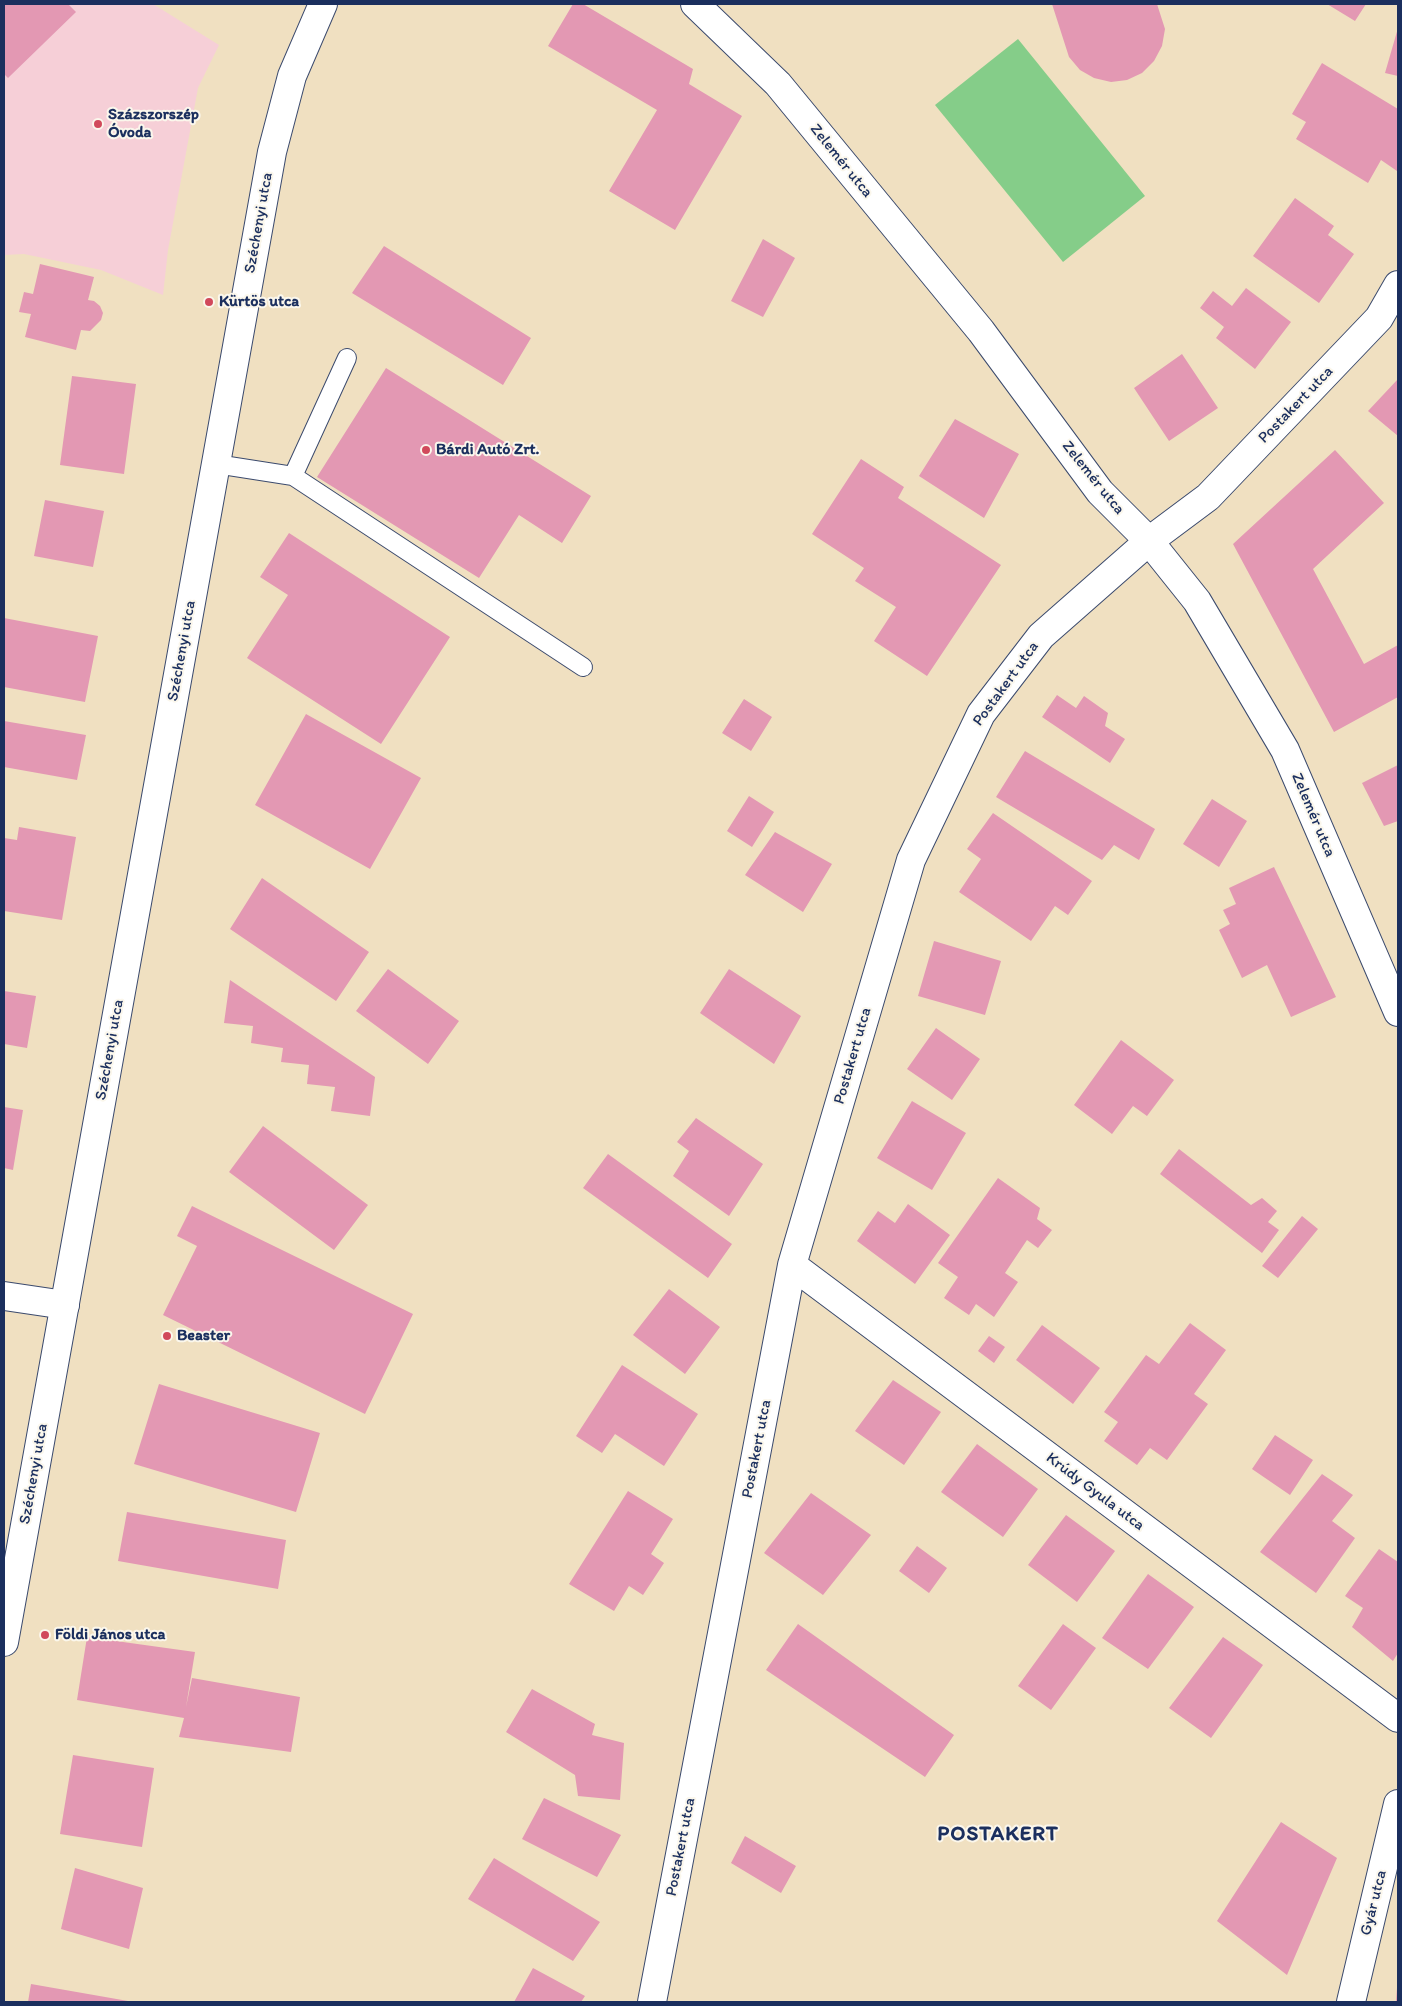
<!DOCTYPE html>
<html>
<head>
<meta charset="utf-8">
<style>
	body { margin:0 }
	#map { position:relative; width:1402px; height:2006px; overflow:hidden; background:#f0e0c1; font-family:Itim,sans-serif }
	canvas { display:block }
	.frame { position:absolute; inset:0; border:5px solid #1b2f5e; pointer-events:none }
</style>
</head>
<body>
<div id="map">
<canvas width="1402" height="2006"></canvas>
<div class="frame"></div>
</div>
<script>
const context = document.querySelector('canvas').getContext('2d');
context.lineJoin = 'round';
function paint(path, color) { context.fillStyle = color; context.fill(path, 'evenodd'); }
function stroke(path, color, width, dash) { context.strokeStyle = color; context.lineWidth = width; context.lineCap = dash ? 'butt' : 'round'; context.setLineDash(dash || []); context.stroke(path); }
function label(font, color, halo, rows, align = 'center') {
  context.font = font + ' Itim,sans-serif'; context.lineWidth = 4; context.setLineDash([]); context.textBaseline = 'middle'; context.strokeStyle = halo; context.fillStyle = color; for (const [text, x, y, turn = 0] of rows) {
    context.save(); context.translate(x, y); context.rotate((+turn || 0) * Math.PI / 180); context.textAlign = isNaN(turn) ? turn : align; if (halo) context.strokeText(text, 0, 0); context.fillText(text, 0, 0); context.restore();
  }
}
paint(new Path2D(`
	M4,4H153L219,45L198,88L168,250L163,295L101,270L24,254L4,255Z`), '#f6cfd7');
paint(new Path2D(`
	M1018,39L1145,196L1063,262L935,105Z`), '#85cd89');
paint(new Path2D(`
	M4,4H68L76,12L8,78L4,74Z
	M573,4H583L693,69L689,84L742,116L675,230L609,191L657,110L548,46Z
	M1052,4H1157L1165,29L1162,46L1154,61L1142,73L1127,80L1111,82L1094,78L1080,70L1069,57Z
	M1327,4H1366L1355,21Z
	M1398,28V76L1385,73Z
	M1322,63L1398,109L1397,171L1381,160L1368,183L1296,139L1306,122L1292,114Z
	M1295,198L1334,226L1328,235L1354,254L1319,303L1253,256Z
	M763,239L795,258L763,317L731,301Z
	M384,246L531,338L503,385L352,293Z
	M40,264L94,277L88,300L94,301L100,306L103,313L101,320L90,331L81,330L76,350L25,337L31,314L19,312L24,292L33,294Z
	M1246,288L1291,322L1255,369L1216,338L1224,327L1200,308L1213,291L1232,306Z
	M1182,354L1218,408L1169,441L1134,388Z
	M386,368L591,496L562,543L519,515L479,578L317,477Z
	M72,376L136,384L124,474L60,465Z
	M1398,379V436L1368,411Z
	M955,419L1019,454L984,518L919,476Z
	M1335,450L1384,503L1313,569L1364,664L1398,645V697L1334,732L1233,544Z
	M861,459L904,487L898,498L1001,565L927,676L874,641L896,607L855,581L864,568L812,534Z
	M45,500L104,511L93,567L34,556Z
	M289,533L450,637L381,744L247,658L288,595L260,577Z
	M4,618L98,636L85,702L4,687Z
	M1057,695L1076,708L1084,696L1108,713L1105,726L1125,739L1110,763L1042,717Z
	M744,699L772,717L751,751L722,733Z
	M306,714L421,778L370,869L255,805Z
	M4,721L86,735L77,780L4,767Z
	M1025,751L1155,829L1139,860L1114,845L1102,860L996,797Z
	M1398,765V821L1384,826L1362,783Z
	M749,796L774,812L752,847L727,831Z
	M1212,799L1247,821L1219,867L1183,844Z
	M993,813L1092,881L1068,915L1055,906L1031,941L959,892L981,859L967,849Z
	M19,827L76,837L62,920L4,911V838L17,840Z
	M775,832L832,864L803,912L745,875Z
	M1274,867L1336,997L1291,1017L1267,965L1242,978L1219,930L1230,924L1223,910L1236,904L1229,888Z
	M262,878L369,952L336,1001L230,929Z
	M934,941L1001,961L985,1015L918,996Z
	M388,969L459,1021L428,1064L356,1011Z
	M729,969L801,1016L774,1064L700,1013Z
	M230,980L375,1077L370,1116L331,1111L335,1087L307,1084L309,1065L281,1062L283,1048L251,1043L253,1026L224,1023Z
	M4,991L36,996L27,1048L4,1044Z
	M936,1028L980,1059L952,1100L907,1069Z
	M1121,1040L1174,1080L1147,1116L1133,1106L1112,1134L1074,1105Z
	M912,1101L966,1133L932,1190L877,1158Z
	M4,1107L23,1110L13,1170L4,1168Z
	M696,1118L763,1164L729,1216L673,1176L689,1151L677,1142Z
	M263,1126L368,1205L334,1250L229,1172Z
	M1179,1149L1251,1205L1262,1198L1277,1211L1268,1222L1279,1230L1262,1253L1160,1174Z
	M608,1154L732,1244L708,1278L583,1188Z
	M998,1178L1040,1208L1037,1219L1052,1230L1038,1248L1027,1240L1005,1273L1018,1282L994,1317L976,1304L969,1315L944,1298L958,1277L938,1263Z
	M908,1204L950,1235L915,1284L857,1241L878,1211L895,1223Z
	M192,1206L413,1314L365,1414L163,1315L197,1246L177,1236Z
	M1302,1216L1318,1229L1278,1278L1262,1266Z
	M669,1289L720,1327L685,1374L633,1335Z
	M1190,1323L1226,1350L1194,1394L1208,1404L1167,1460L1150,1448L1137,1465L1104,1441L1118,1422L1104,1412L1146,1355L1159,1364Z
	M1042,1325L1100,1368L1073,1404L1016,1360Z
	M989,1336L1005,1347L994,1363L978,1351Z
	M622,1365L698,1414L664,1466L615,1434L602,1453L576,1436Z
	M893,1380L941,1412L904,1465L855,1431Z
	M159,1384L320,1433L296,1512L134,1464Z
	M1275,1435L1313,1460L1290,1495L1252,1469Z
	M977,1444L1038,1489L1003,1537L941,1492Z
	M1322,1474L1353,1495L1332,1521L1355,1538L1316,1593L1260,1552Z
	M628,1491L673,1519L651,1554L664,1563L643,1595L629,1586L614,1611L569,1584Z
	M811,1493L871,1535L823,1595L764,1553Z
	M127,1512L286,1540L278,1589L118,1561Z
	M1066,1515L1115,1551L1077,1602L1028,1565Z
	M917,1546L947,1568L929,1593L899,1571Z
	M1379,1549L1398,1562V1653L1393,1661L1352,1627L1363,1608L1345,1596Z
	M1148,1574L1194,1607L1148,1669L1102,1638Z
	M798,1624L954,1735L925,1777L766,1670Z
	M1063,1624L1096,1648L1051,1710L1018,1686Z
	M87,1637L195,1652L186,1707L192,1678L300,1697L291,1752L179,1737L184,1718L77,1700Z
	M1223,1637L1263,1665L1211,1738L1169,1708Z
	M532,1689L595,1724L592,1735L624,1743L620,1800L578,1796L575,1775L506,1732Z
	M73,1755L154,1768L142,1847L60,1834Z
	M544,1798L621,1835L597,1877L522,1839Z
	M1281,1822L1337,1858L1287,1975L1217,1921Z
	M745,1836L796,1866L781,1893L731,1863Z
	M494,1858L600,1922L573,1961L468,1899Z
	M75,1868L143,1888L129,1949L61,1929Z
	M533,1968L585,1996L581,2002H514Z
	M31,1984L128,2001L127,2002H28Z
	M1397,1988H1398V2002H1396Z`), '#e398b3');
const service = new Path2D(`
	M216,464L293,476L583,667
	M293,476L347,358`);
const minor = new Path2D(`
	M695,4L778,84L981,331L1100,492L1149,541L1197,601L1285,750L1398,1012
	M792,1265L1398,1718
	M4,1296L65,1305
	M652,2002L792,1265L911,860L981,714L1041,636L1149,541L1208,497L1379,318L1398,285
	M1351,2002L1398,1804`);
const tertiary = new Path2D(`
	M4,1642L272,152L292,76L323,4`);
stroke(service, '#3b4a6d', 20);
stroke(minor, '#3b4a6d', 30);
stroke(tertiary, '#3b4a6d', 30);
stroke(service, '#fff', 18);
stroke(minor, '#fff', 28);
stroke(tertiary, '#fff', 28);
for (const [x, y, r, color] of [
	[98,124,5,"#d1495b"],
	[209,302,5,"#d1495b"],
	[426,450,5,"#d1495b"],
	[167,1336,5,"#d1495b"],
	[45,1635,5,"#d1495b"]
]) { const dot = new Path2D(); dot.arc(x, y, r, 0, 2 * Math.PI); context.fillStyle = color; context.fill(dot); stroke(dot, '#fbf7ec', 2); }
label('bold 16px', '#1b2f5e', '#fbf7ec', [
	["Százszorszép",108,115],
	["Óvoda",108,133],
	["Kürtös utca",219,302],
	["Bárdi Autó Zrt.",436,450],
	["Beaster",177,1336],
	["Földi János utca",55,1635]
], 'left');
label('16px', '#1b2f5e', '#fbf7ec', [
	["Zelemér utca",841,161,51],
	["Széchenyi utca",259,223,-80],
	["Postakert utca",1296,405,-46],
	["Zelemér utca",1093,478,51],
	["Széchenyi utca",182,651,-80],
	["Postakert utca",1006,684,-54],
	["Zelemér utca",1313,815,67],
	["Széchenyi utca",110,1050,-80],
	["Postakert utca",853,1056,-74],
	["Postakert utca",757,1449,-79],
	["Széchenyi utca",34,1474,-80],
	["Krúdy Gyula utca",1095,1492,37],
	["Postakert utca",681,1847,-79],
	["Gyár utca",1374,1903,-76]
]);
context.letterSpacing = '1px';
label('bold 21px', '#1b2f5e', '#fbf7ec', [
	["POSTAKERT",998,1835]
]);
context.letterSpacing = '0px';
</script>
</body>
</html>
